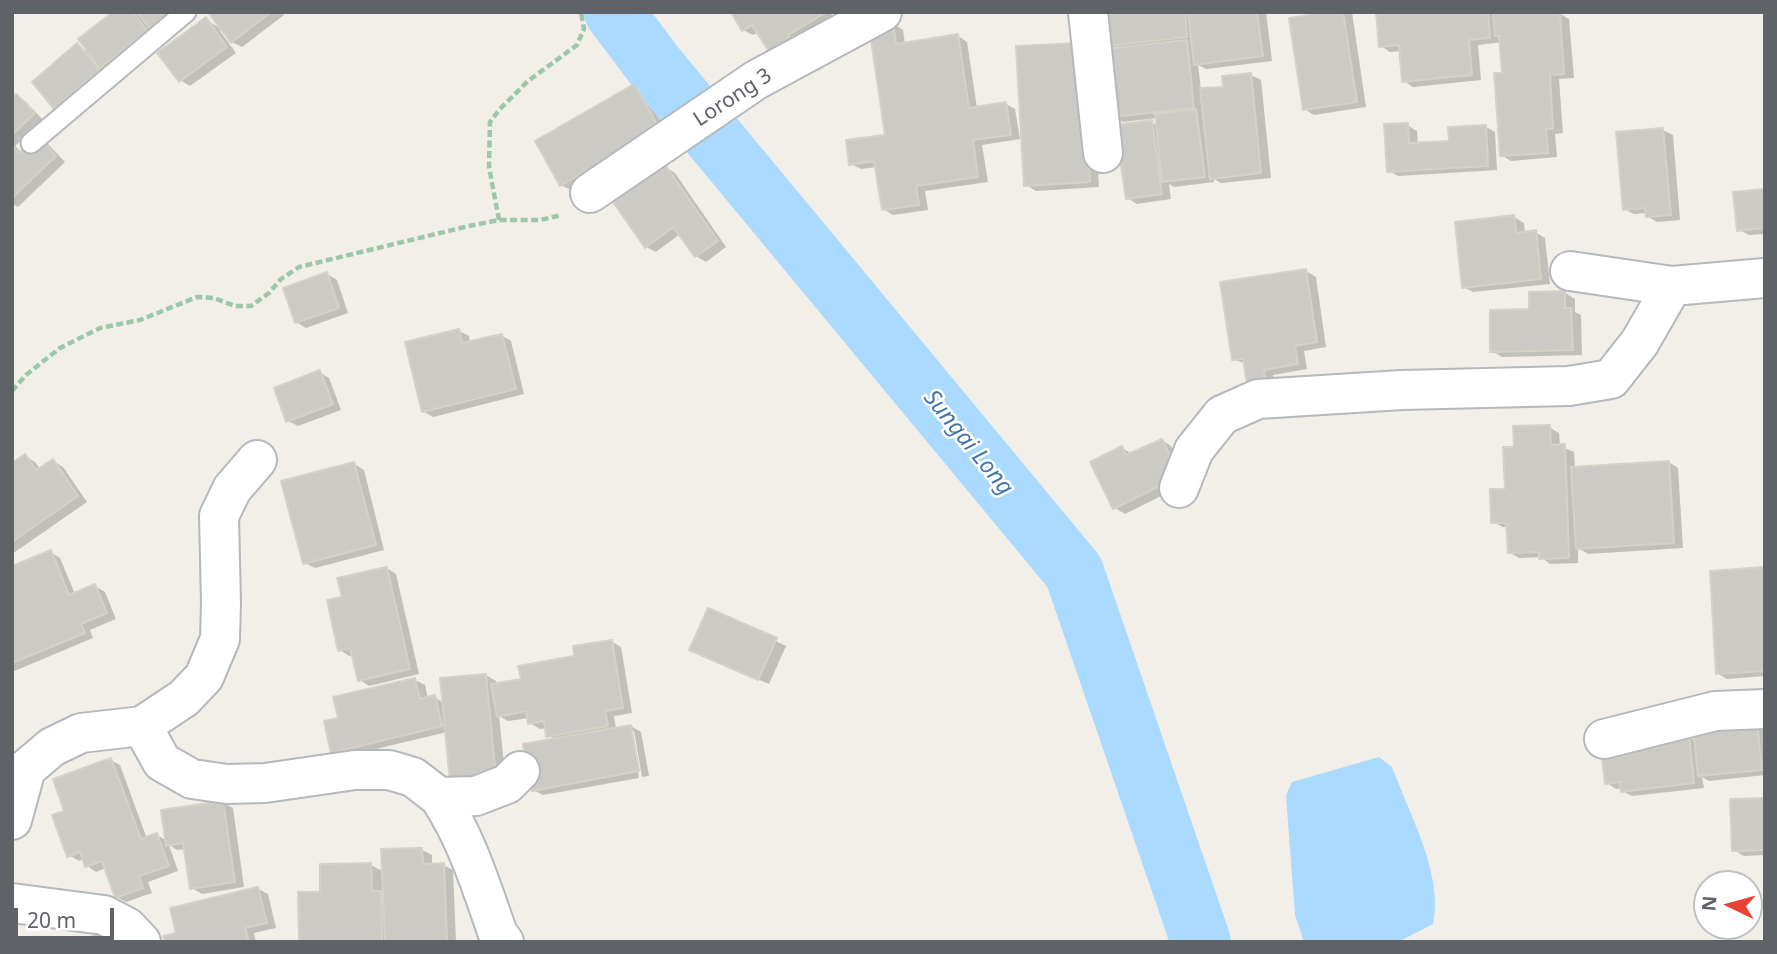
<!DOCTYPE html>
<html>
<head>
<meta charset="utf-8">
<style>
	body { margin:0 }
	#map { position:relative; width:1777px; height:954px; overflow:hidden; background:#f1efe8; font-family:"Noto Sans",sans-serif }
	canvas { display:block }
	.frame { position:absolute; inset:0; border:14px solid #5f6368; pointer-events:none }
	.north { position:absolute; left:1693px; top:870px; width:70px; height:70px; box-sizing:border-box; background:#fff; border:2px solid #bfc1c3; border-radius:50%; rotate:275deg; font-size:19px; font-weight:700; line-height:28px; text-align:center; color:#5f6368 }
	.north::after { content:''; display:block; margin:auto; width:24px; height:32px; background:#ea4335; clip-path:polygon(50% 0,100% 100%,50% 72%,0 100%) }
	.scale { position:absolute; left:14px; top:908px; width:100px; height:32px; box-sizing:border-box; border:4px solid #5f6368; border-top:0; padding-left:9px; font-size:21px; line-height:24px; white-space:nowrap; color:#5f6368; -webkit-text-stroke:5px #fff; paint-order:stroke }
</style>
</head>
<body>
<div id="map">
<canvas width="1777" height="954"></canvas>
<div class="frame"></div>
<div class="north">N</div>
<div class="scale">20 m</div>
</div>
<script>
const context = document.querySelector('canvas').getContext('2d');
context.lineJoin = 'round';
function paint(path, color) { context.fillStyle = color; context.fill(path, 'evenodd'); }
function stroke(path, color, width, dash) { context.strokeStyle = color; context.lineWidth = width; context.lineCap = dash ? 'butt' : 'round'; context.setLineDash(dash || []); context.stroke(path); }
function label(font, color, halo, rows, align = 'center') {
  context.font = font + ' "Noto Sans",sans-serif'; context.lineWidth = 5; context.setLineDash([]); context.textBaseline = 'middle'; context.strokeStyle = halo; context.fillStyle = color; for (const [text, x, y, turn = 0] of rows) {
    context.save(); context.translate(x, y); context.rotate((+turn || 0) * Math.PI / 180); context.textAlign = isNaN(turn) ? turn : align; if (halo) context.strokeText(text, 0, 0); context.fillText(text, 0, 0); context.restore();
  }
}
paint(new Path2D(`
	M1379,757L1392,767C1409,813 1444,876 1433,924L1398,942H1304L1295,915L1286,795L1292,782Z`), '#aadaff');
paint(new Path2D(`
	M116,12H188L161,33L146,25L156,37L111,72L100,65L109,77L65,113L55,108L34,82L77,46L92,54Z
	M211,12H282L284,15L242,47L232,42L222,29L220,31L236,53L190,86L180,80L206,20L222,29Z
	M733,12H830L834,19L796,41L759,32L753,35L743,30Z
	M1105,12H1266L1272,61L1206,69L1198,65L1201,90L1225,88L1251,75L1261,80L1271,178L1221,183L1214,179V182L1174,187L1169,184L1171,199L1137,204L1127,198L1151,122L1158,126L1157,118L1123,122L1113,116L1116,49L1109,45Z
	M1311,12H1352L1366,107L1314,115L1304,109Z
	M1377,12H1538L1559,13L1569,19L1574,78L1559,79L1563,133L1555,134L1557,157L1511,161L1501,155L1504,74L1502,42L1478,45L1481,80L1413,87L1404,81L1401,51L1390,52L1381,46Z
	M893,24L903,30L905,44L958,36L967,42L977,108L1006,104L1015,109L1020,139L982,145L988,182L925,191L928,210L893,215L883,209L877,167L861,169L851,164L887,136Z
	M1091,50L1099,187L1036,191L1026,185Z
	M634,86L644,92L668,135L571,190L561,185Z
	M17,96L26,102L43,120L15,146L22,153L37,138L47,143L65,162L18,207L12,204V101Z
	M1407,125L1417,131L1418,144L1451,142L1486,127L1495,132L1497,170L1398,176L1389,171Z
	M1663,130L1673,135L1680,220L1657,222L1647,216V213L1634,214L1624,209Z
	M665,167L675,173L726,247L706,262L696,256L680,234L656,252L646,247Z
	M1765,190V234L1749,235L1739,230Z
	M1514,217L1524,223L1525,233L1535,232L1545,238L1550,284L1473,292L1463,287Z
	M1306,271L1316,277L1326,347L1304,351L1307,369L1273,375L1274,385L1258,387L1246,364L1233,359Z
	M327,274L337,280L348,313L306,328L296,322Z
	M1565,293L1575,299V312L1581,315L1582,355L1502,357L1492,351L1531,310Z
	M459,331L469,336L470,343L501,335L511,341L524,394L433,417L423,411Z
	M319,372L329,378L341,410L298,426L288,421Z
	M1549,427L1559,433L1560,446L1574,452L1575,468L1669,462L1678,468L1683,548L1588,554L1578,548V563L1550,564L1541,557L1519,558L1509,552L1508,527H1503L1493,522L1507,490L1515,448Z
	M1161,440L1171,446L1189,482L1125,514L1115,508L1122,448L1132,454Z
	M25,456L35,462L41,470L53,461L63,467L87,502L12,554V465Z
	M354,464L364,470L384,550L315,568L305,563Z
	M50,552L60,558L75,594L95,586L105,592L116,619L90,630L93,638L12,672V568Z
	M387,568L396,574L419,674L369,686L360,680L354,655L349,656L340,650L344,598Z
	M1765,569V676L1727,679L1717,673Z
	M709,610L786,646L769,684L701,655Z
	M611,641L621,647L632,713L614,716L616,729L631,726L641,732L649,776L642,777L634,731H631L639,778L543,795L533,790L556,740L548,735L547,728L540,729L530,723L529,718L508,721L499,716L506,783L447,732L342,757L332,751L340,720L415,680L425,685L428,699L434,697L444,703L486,675L496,681V685L523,681Z
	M1765,718V775L1709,781L1702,777L1704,788L1632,796L1622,791V788L1616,789L1607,783L1688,736L1696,741Z
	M111,760L120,765L147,839L157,835L167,841L223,803L233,808L244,887L202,894L192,888L186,849L177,850L169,845L178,871L148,882L152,893L126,902L116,897L106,868L96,872L87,866L84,859L79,861L69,855L66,812Z
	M1765,800V855L1744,856L1734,850Z
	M422,850L432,855V865H443L453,870L456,942H300L322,893L371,865L384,872Z
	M258,889L268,894L276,928L254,933L256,942H166Z`), '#0003');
stroke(new Path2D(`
	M614,12L657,69L1074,572L1201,942`), '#aadaff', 60);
const building = new Path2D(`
	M113,12H133L147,31L100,68L78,39Z
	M137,12H171L150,29Z
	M208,12H271L231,43Z
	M731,12H825V13L788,35L791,40L770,53L752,25L742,31Z
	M1103,12H1185L1187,37L1107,46Z
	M1188,12H1257L1263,56L1194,65Z
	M1310,12H1343L1357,102L1303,110L1289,18L1310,15Z
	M1376,12H1488L1490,38L1469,40L1472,75L1402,82L1399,45L1379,47Z
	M1493,12H1560L1564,74L1550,75L1553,129H1546L1548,153L1500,156L1494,73H1502L1499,36H1495Z
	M206,17L227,47L179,82L157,53Z
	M893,22L896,44L958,34L969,108L1006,102L1011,135L973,140L978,177L916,186L919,205L882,210L874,161L849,165L846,140L885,135L869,26Z
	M1187,40L1194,108L1112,117L1105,49Z
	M77,43L100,70L54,109L32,82Z
	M1082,43L1090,182L1024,186L1016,46Z
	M1251,73L1261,173L1210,179L1200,88L1223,87L1222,76Z
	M634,84L660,129L560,186L535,141Z
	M16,94L35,113L12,135V98Z
	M1196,109L1205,177L1162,182L1155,114Z
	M1152,120L1162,194L1126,199L1115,125Z
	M1408,123L1409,143L1449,141L1448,127L1486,125L1488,166L1387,172L1384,124Z
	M1663,128L1671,215L1646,217L1645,208L1623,210L1616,132Z
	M37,135L56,156L12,198V146L19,153Z
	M665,165L718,241L695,257L673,227L645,248L613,202Z
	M1765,189V228L1737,231L1733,192Z
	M1514,215L1516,233L1536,230L1541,279L1462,288L1455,222Z
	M1306,269L1317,342L1295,346L1298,364L1264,370L1265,380L1247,383L1243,359L1232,360L1220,282Z
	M327,272L339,308L295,323L283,288Z
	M1565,291V308H1571L1573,350L1490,352V310L1529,309V292Z
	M459,329L462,343L502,334L516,389L422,412L405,342Z
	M320,370L333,404L286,422L274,388Z
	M1550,425L1551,445L1565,444L1569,558L1539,559V552L1508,553L1506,523H1491L1490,489H1505L1503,447H1514L1513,426Z
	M1162,439L1180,476L1113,509L1090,462L1122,446L1126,455Z
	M25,454L36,470L53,459L78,496L12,542V463Z
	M1669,461L1674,543L1576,549L1571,467Z
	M354,462L376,545L303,564L281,481Z
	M51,550L69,595L95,584L107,613L81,624L85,633L12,663V566Z
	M387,567L410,669L358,681L350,648L338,651L327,600L342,597L337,578Z
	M1765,567V671L1716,674L1710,571Z
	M708,608L777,638L758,680L689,650Z
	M612,640L623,708L605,711L608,726L546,737L544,721L528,724L526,711L497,717L491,684L521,679L518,666L574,656L573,646Z
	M486,674L496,778L450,782L440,678Z
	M415,678L420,699L435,695L442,726L331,753L324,721L338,718L333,697Z
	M1756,711L1762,770L1698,776L1692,717Z
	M631,725L639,771L532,791L523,744Z
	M1689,734L1694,783L1621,792L1620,782L1605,784L1601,751Z
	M111,758L141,839L157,833L169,866L139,876L143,888L115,898L102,861L85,867L80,852L67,857L52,815L64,811L53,779Z
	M1765,798V850L1732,851L1730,799Z
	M223,801L235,882L190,889L183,843L166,846L161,810Z
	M422,848L423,864L444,863L447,942H385L381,849Z
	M371,863L372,891H381L382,942H299L298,892H320V864Z
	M258,887L267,923L245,928L249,942H165L163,936L176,933L170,908Z
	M101,928L112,942H86Z`);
paint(building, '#cccac5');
stroke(building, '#d6d1c6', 2);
const service = new Path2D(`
	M31,143L186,12`);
const minor = new Path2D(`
	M1088,12L1103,153
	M590,193L756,80L882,12
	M1570,271L1672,286L1765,278
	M1179,488L1194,450L1222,415L1258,399L1402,390L1569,386L1611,379L1640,342L1672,286
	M142,726L162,762L192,779L227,784L265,783L355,770H389L413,777L439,797L476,796L507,784L520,771
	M1604,739L1715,711L1765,709
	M439,797C467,839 481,886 498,934L504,942
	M12,820L26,769L52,747L81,733L142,726L184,698L204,677L220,639L221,603L219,516L232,489L257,460
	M12,903L104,915L127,927L141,942`);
stroke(service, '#b5b8bc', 23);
stroke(minor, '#b5b8bc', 42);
stroke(new Path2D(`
	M499,220L489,167L490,122L500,109L528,81L577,45L584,29L581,12
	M12,391L26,375L60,348L100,328L140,320L197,297L214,298L235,306H251L269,293L281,279L299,267L469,226L499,220H540L562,215`), '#9cc7a9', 4.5, [7, 3.5]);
stroke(service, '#fff', 19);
stroke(minor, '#fff', 38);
label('21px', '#5f6368', '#fff', [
	["Lorong 3",733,98,-33]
]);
label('italic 23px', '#4174aa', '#fff', [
	["Sungai Long",968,443,51]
]);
</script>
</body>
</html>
